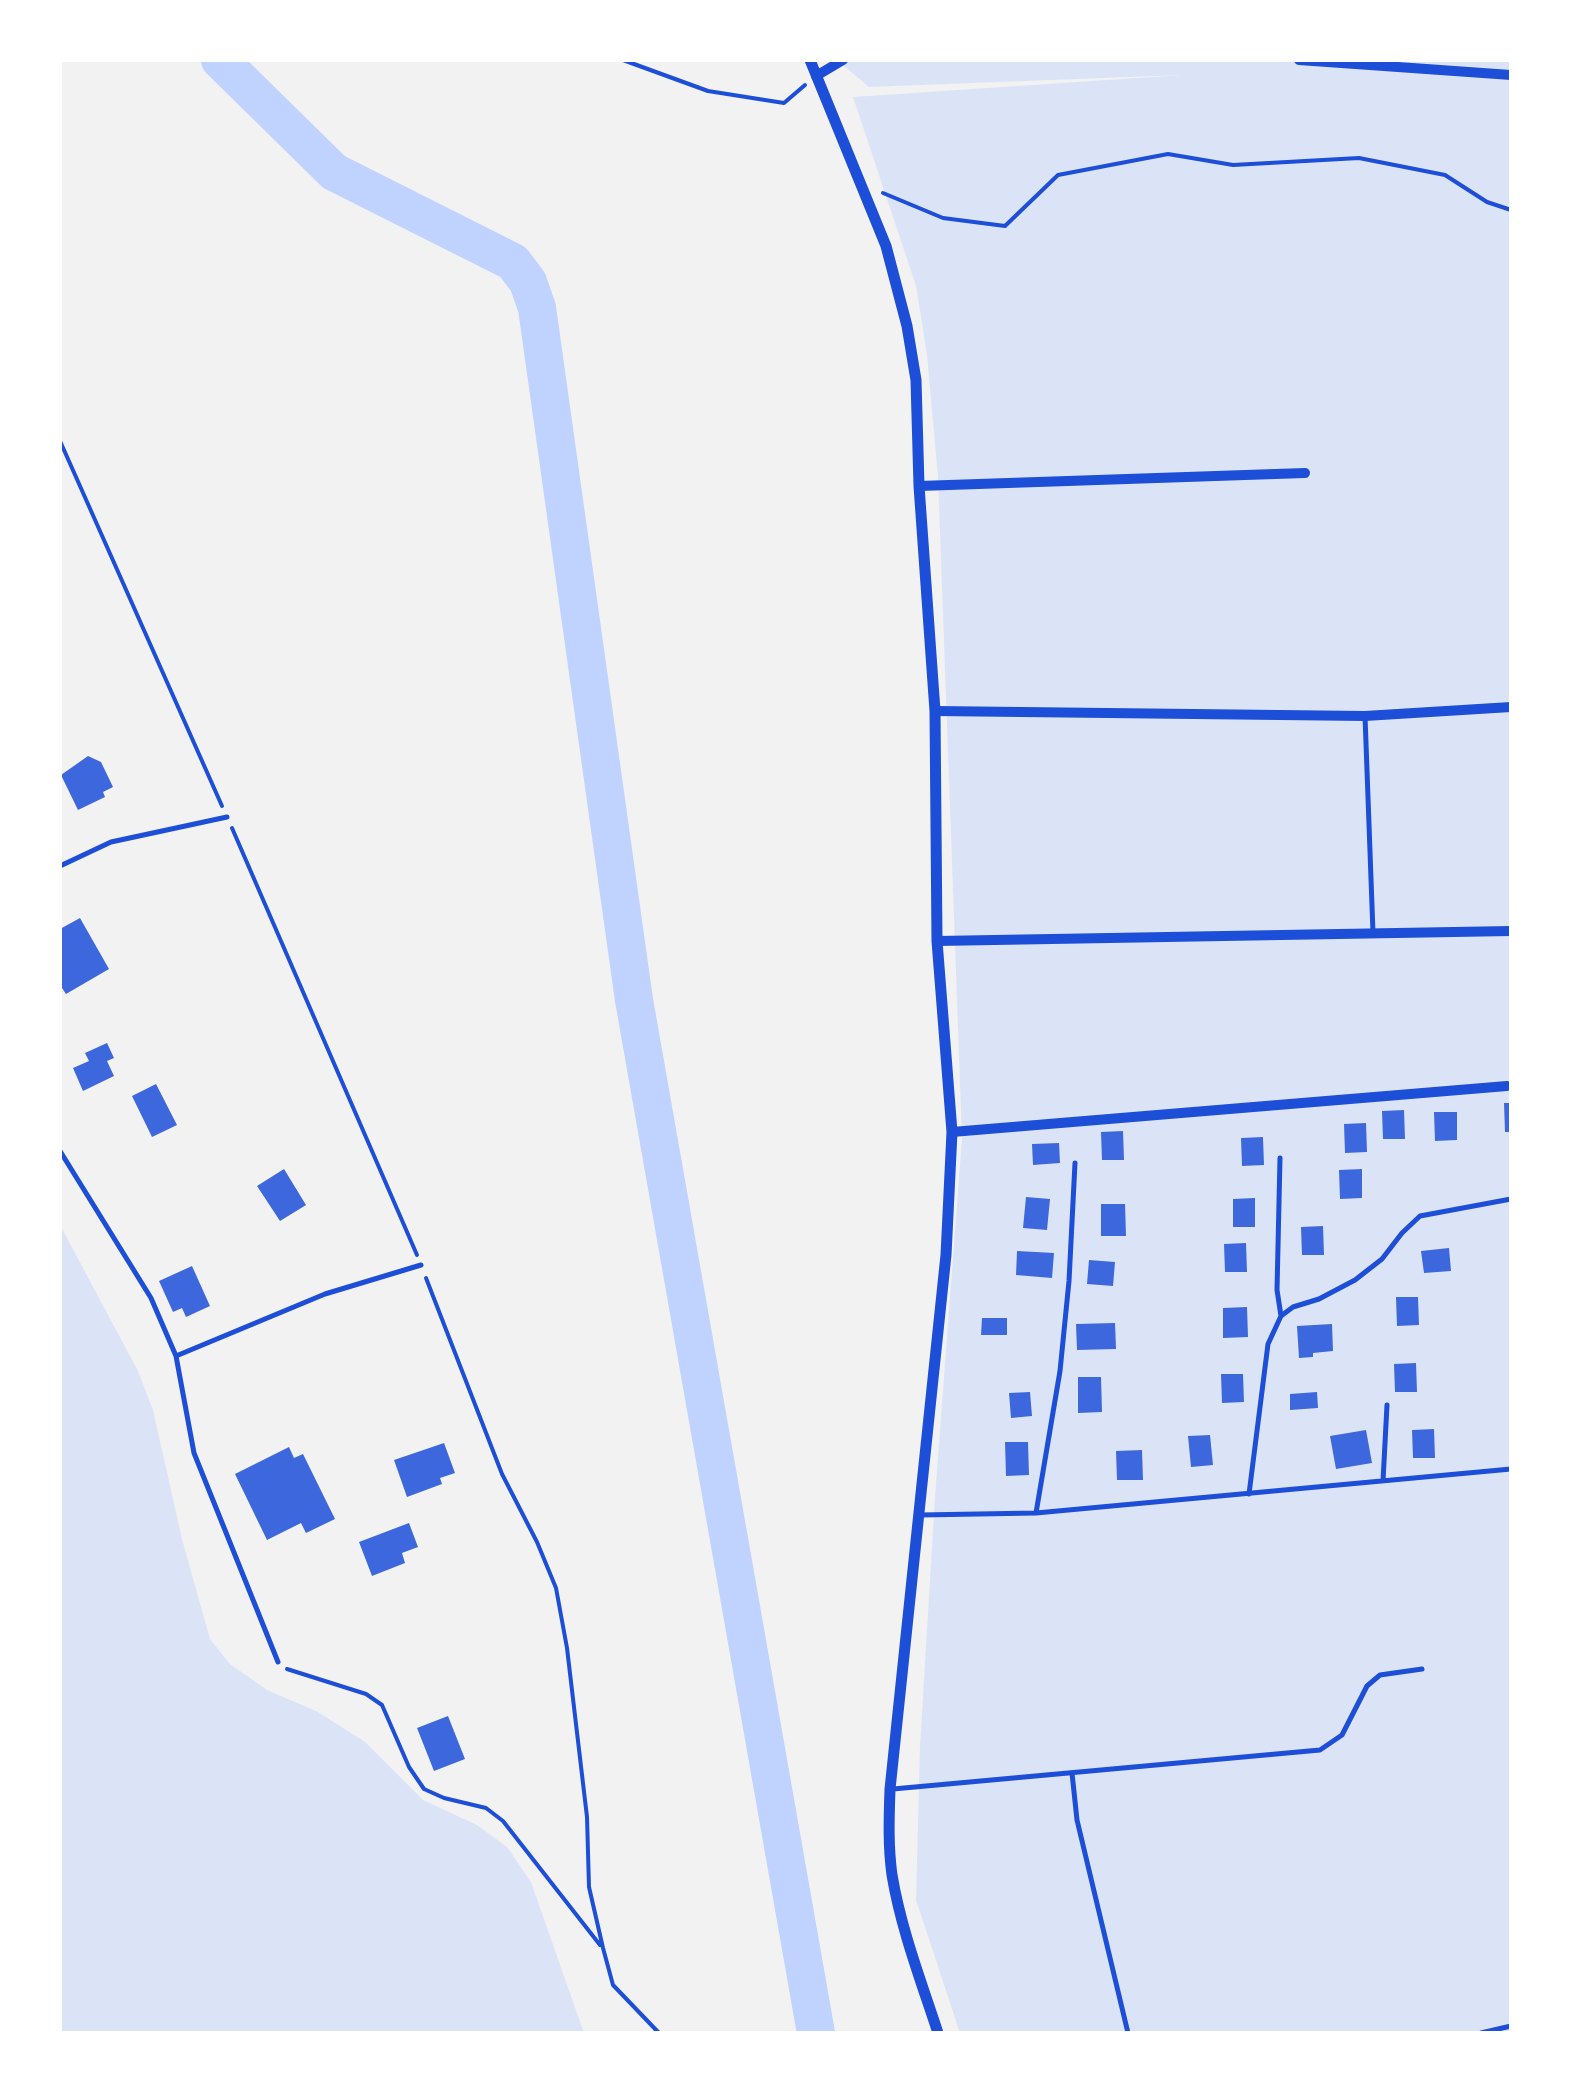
<!DOCTYPE html>
<html>
<head>
<meta charset="utf-8">
<style>
	body { margin:0 }
	#map { position:relative; width:1571px; height:2093px; overflow:hidden; background:#f2f2f2; font-family:Lato,sans-serif }
	canvas { display:block }
	.frame { position:absolute; inset:0; border:62px solid #fff; pointer-events:none }
</style>
</head>
<body>
<div id="map">
<canvas width="1571" height="2093"></canvas>
<div class="frame"></div>
</div>
<script>
const context = document.querySelector('canvas').getContext('2d');
context.lineJoin = 'round';
function paint(path, color) { context.fillStyle = color; context.fill(path, 'evenodd'); }
function stroke(path, color, width, dash) { context.strokeStyle = color; context.lineWidth = width; context.lineCap = dash ? 'butt' : 'round'; context.setLineDash(dash || []); context.stroke(path); }
paint(new Path2D(`
	M837,60H1511V2033H960L916,1900L920,1746L935,1497L962,1138L938,477L927,355L916,286L853,97L1182,75L869,87Z
	M60,1225L138,1371L153,1410L182,1539L210,1639L230,1664L267,1690L318,1712L365,1742L423,1800L477,1825L507,1847L531,1882L584,2033H60Z`), '#dbe4f7');
stroke(new Path2D(`
	M220,60L334,172L513,262L528,282L537,308L634,1000L816,2033`), '#bfd3fe', 38);
paint(new Path2D(`
	M88,756L101,762L113,787L103,792L105,797L78,810L61,775Z
	M80,918L109,969L66,994L60,985V929Z
	M107,1043L114,1058L107,1061L114,1076L83,1091L73,1068L89,1061L85,1053Z
	M156,1084L177,1125L152,1137L132,1096Z
	M1504,1103H1511V1132H1505Z
	M1404,1110L1405,1139H1383L1382,1111Z
	M1434,1112H1457V1140L1435,1141Z
	M1366,1123L1367,1152L1345,1153L1344,1124Z
	M1123,1131L1124,1160H1102L1101,1132Z
	M1263,1137L1264,1165L1242,1166L1241,1138Z
	M1059,1143L1060,1163L1033,1165L1032,1144Z
	M284,1169L306,1205L280,1221L257,1186Z
	M1362,1169V1198L1340,1199L1339,1170Z
	M1026,1197L1050,1199L1047,1230L1023,1228Z
	M1255,1198V1227H1233V1199Z
	M1101,1204H1125L1126,1236H1101Z
	M1323,1226L1324,1255H1302L1301,1227Z
	M1246,1243L1247,1272H1225L1224,1244Z
	M1449,1248L1451,1271L1424,1273L1421,1251Z
	M1017,1251L1054,1253L1052,1278L1016,1275Z
	M1089,1260L1115,1262L1113,1286L1087,1284Z
	M192,1266L210,1306L186,1317L182,1308L173,1312L159,1281Z
	M1396,1297H1418L1419,1325L1397,1326Z
	M1247,1307L1248,1337L1223,1338V1308Z
	M982,1318H1007V1335H981Z
	M1115,1323L1116,1349L1077,1350L1076,1324Z
	M1332,1324L1333,1351L1313,1353V1357L1299,1358L1297,1326Z
	M1416,1363L1417,1392H1395L1394,1364Z
	M1221,1374H1243L1244,1402L1222,1403Z
	M1078,1377H1101L1102,1412L1078,1413Z
	M1030,1392L1032,1416L1011,1418L1009,1393Z
	M1317,1392L1318,1408L1290,1410V1394Z
	M1434,1429L1435,1458H1413L1412,1430Z
	M1366,1430L1372,1463L1336,1469L1330,1436Z
	M1210,1435L1213,1465L1191,1467L1188,1436Z
	M1005,1442H1028L1029,1475L1006,1476Z
	M444,1443L455,1473L440,1478L442,1484L407,1497L394,1460Z
	M289,1447L294,1458L303,1454L335,1519L306,1533L301,1523L267,1540L235,1474Z
	M1142,1450L1143,1480H1117L1116,1451Z
	M409,1523L418,1547L402,1553L405,1563L372,1576L359,1542Z
	M448,1716L465,1759L434,1771L417,1728Z`), '#3d67dc');
stroke(new Path2D(`
	M623,60L708,91L784,103L805,85
	M883,193L943,218L1005,226L1058,175L1168,154L1233,165L1359,158L1445,175L1487,202L1511,210
	M60,441L222,806
	M232,828L417,1255
	M426,1278L502,1474L537,1542L556,1588L567,1648L587,1817L589,1887L603,1948L613,1985L659,2033
	M287,1669L366,1694L382,1705L409,1767L424,1789L444,1798L486,1808L503,1821L600,1945`), '#1d4ed8', 4);
stroke(new Path2D(`
	M1365,716L1373,933
	M60,866L111,842L227,817
	M60,1151L151,1298L176,1356L194,1453L278,1662
	M1280,1158L1277,1290L1281,1316
	M176,1356L325,1294L421,1265
	M1383,1481L1387,1405
	M1249,1494L1268,1344L1281,1316L1293,1307L1319,1299L1355,1280L1382,1259L1402,1233L1420,1216L1511,1199
	M1036,1513L1060,1371L1069,1281L1075,1163
	M920,1515L1036,1513L1511,1469
	M1072,1773L1077,1820L1128,2033
	M893,1789L1320,1750L1342,1735L1367,1686L1380,1675L1422,1669
	M1481,2033L1511,2026`), '#1d4ed8', 5);
stroke(new Path2D(`
	M1299,60L1511,75
	M816,76L843,60
	M919,486L1305,473
	M935,711L1365,716L1511,707
	M937,941L1511,931
	M952,1132L1507,1086`), '#1d4ed8', 10);
stroke(new Path2D(`
	M810,60L886,246L907,326L916,380L919,486L935,711L937,941L952,1132L946,1255L890,1789C889,1818 888,1846 892,1875C901,1929 921,1981 938,2033`), '#1d4ed8', 11);
</script>
</body>
</html>
